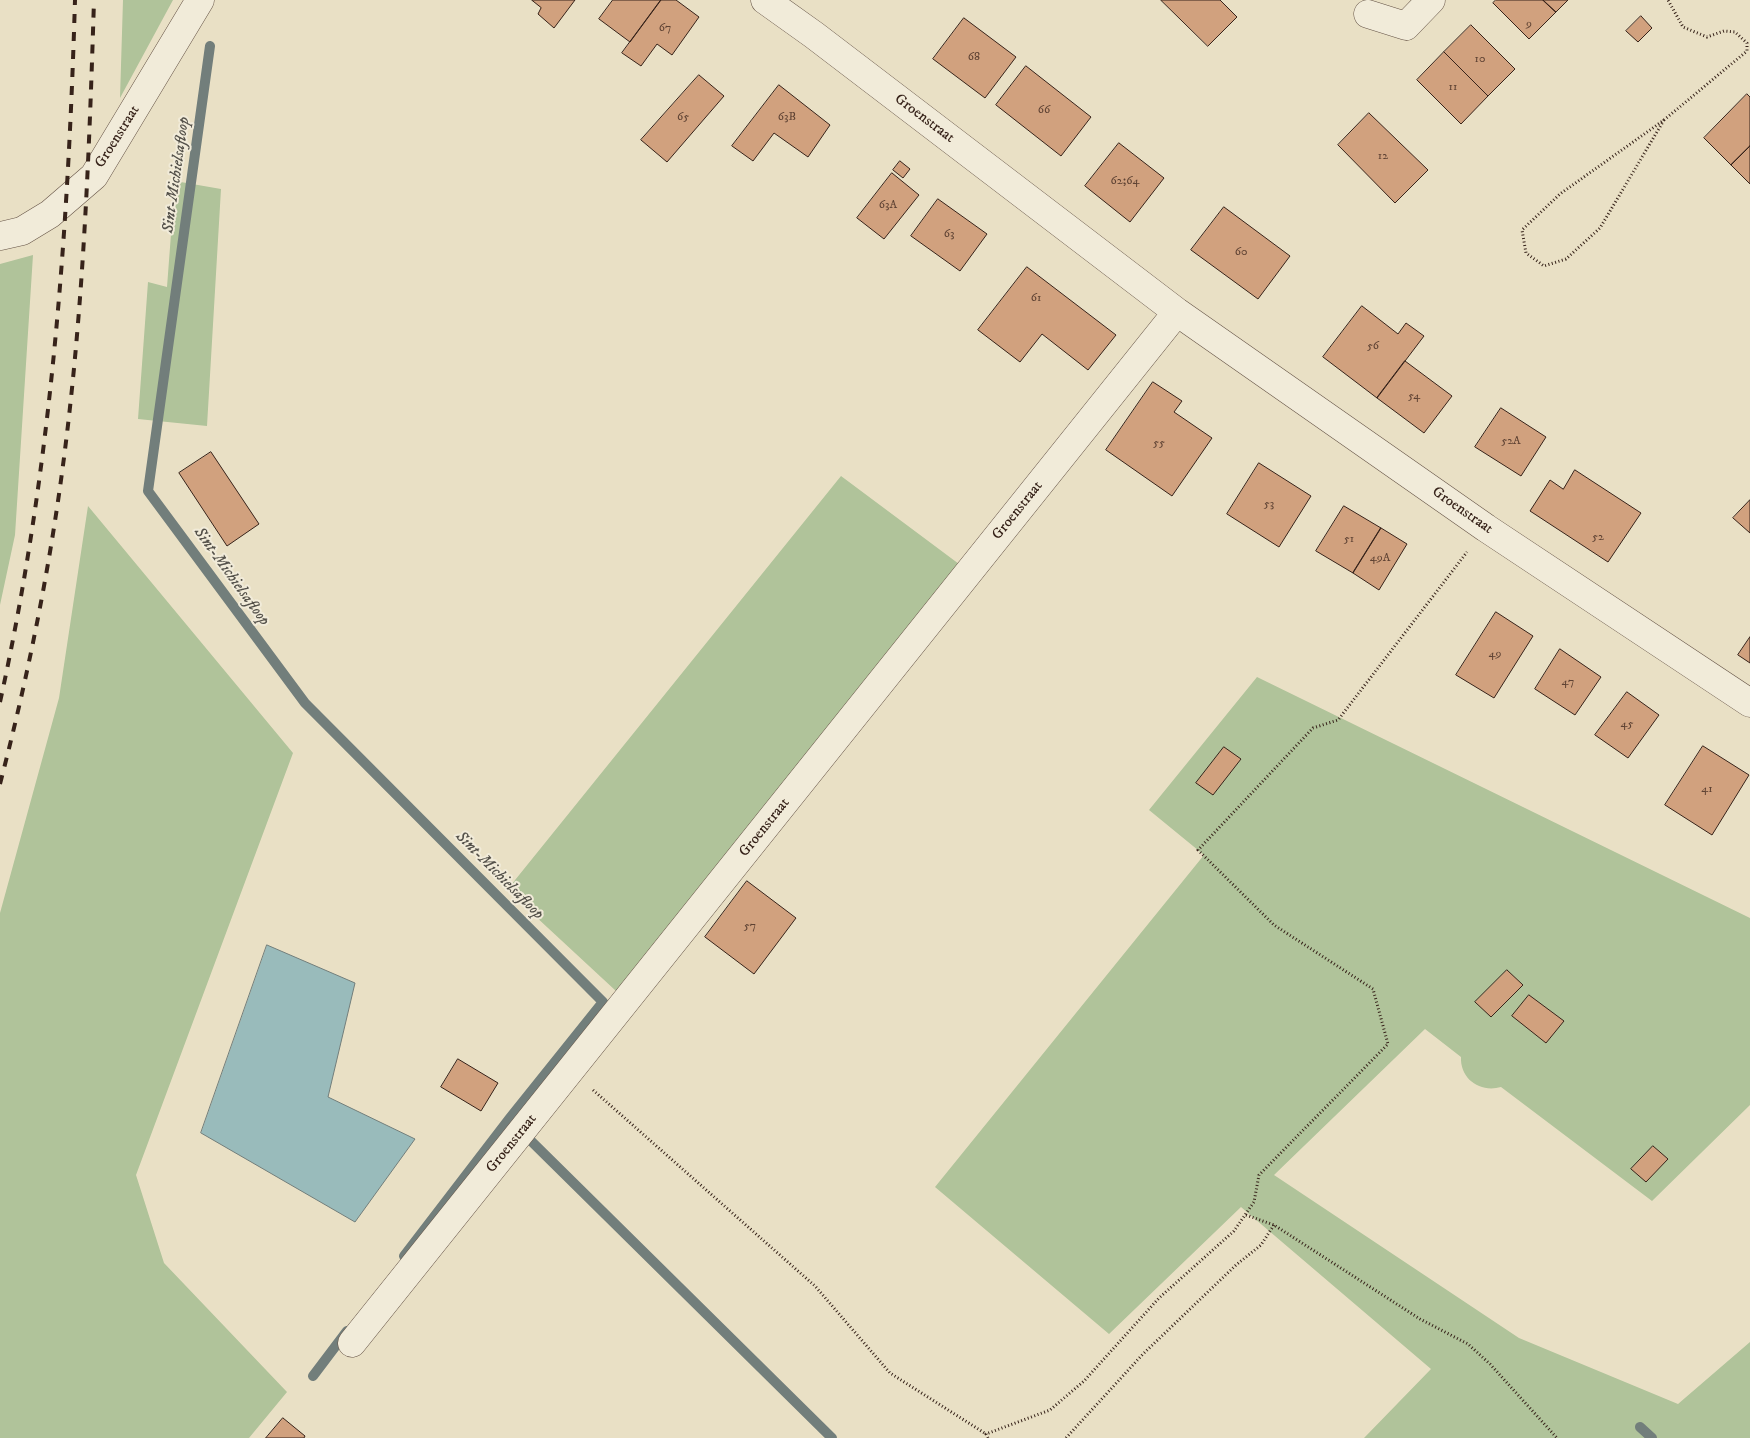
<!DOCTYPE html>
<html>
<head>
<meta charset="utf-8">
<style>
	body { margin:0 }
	canvas { display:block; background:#e9e0c5 }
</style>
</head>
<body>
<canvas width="1750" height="1438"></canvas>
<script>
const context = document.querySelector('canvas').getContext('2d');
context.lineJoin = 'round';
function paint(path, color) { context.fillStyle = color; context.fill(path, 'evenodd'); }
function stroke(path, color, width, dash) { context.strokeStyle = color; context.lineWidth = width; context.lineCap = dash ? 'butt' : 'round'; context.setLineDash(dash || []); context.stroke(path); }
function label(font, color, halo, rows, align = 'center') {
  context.font = font + ' "IM FELL DW Pica",serif'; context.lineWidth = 4; context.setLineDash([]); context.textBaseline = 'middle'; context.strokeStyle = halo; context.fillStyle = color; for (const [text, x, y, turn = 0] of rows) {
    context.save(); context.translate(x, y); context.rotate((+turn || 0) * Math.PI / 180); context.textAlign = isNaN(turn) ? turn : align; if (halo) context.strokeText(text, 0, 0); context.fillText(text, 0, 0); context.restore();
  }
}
paint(new Path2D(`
	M123,0H173L120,98Z
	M175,181L221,189L207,426L138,419L148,282L167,287Z
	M33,255L15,535L0,605V264Z
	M841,476L959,564L616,991L507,890Z
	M88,506L293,753L136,1175L164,1263L287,1392L249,1438H0V913L59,698Z
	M1257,677L1750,918V1105L1652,1201L1501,1087C1480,1093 1460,1079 1461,1057L1425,1029L1274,1175L1519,1338L1678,1404L1750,1342V1438H1364L1431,1369L1241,1207L1109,1334L935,1187L1204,855L1149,810Z`), '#b0c39a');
const water = new Path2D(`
	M267,945L355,983L328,1097L415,1139L355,1222L201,1133Z`);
paint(water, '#9bb');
stroke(water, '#727e7b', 1);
stroke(new Path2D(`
	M210,46L148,491L305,703L603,1002L510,1118L404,1256
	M527,1137L832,1438
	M313,1376L347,1331
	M1640,1427L1652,1438`), '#727e7b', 10);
const building = new Path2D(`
	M532,0H575L554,28L538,14L541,8Z
	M613,0H661L630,42L599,19Z
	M661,0H676L699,17L672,55L657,44L641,66L622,53Z
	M1161,0H1220L1237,17L1208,46Z
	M1496,0H1543L1556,12L1529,39L1493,3Z
	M1543,0H1568L1556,12Z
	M1641,16L1652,28L1638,42L1626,31Z
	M964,18L1016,57L985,98L933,59Z
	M1471,25L1515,69L1488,96L1444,52Z
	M1444,52L1488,96L1461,124L1417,80Z
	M1026,66L1091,117L1061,156L996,105Z
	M699,75L724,96L667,162L641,140Z
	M779,85L830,125L808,157L774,133L753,161L732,146Z
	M1747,94L1750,97V146L1731,165L1704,138Z
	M1369,113L1428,170L1395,203L1338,145Z
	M1119,143L1164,178L1130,222L1085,186Z
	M1750,146V184L1731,165Z
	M900,161L910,169L903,178L893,170Z
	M892,173L919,195L884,239L857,218Z
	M938,199L987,234L960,271L911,236Z
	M1224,207L1290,256L1258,299L1191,250Z
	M1027,267L1116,335L1088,370L1042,334L1020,362L978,330Z
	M1362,306L1398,334L1406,323L1424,336L1377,398L1323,357Z
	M1405,361L1452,396L1424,433L1377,398Z
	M1153,382L1182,401L1174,412L1212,438L1172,496L1106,450Z
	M1501,408L1546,437L1521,476L1475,447Z
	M211,452L259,524L227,546L179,473Z
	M1259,463L1311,496L1279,547L1227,514Z
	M1575,470L1641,513L1608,562L1530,511L1550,480L1563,489Z
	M1750,500V533L1733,518Z
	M1344,506L1381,528L1353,573L1316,551Z
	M1381,528L1407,544L1379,590L1353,573Z
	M1496,612L1533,636L1494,698L1456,675Z
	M1750,637V663L1738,655Z
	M1560,649L1601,677L1575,715L1535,689Z
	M1627,692L1659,715L1628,758L1595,735Z
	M1703,746L1749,775L1712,835L1665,805Z
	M1224,747L1241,759L1213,795L1196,783Z
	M747,881L796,918L754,974L705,937Z
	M1507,970L1523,985L1491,1017L1475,1002Z
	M1529,995L1564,1021L1546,1043L1512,1016Z
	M458,1059L498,1083L481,1111L441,1087Z
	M1653,1146L1668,1159L1646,1182L1631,1169Z
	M283,1418L305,1436L304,1438H266Z`);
paint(building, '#d1a17e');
stroke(building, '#37231a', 1);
const minor = new Path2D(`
	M765,0L814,35L1177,312L1486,528L1750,703
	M1368,14L1406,26L1431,0
	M0,236L22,231L50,214L94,176L200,0
	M352,1343L1177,312`);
stroke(minor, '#645245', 29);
stroke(new Path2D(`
	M1664,120L1600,228L1566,259L1544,266L1526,253L1522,230L1560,194L1664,120L1747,51V43L1735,32L1724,31L1707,37L1683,27L1668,0
	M593,1090L815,1286L890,1373L986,1434
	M1246,1215L1274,1225L1420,1319L1468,1344L1490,1364L1557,1438
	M988,1438L986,1434L1050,1410L1084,1381L1159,1298L1234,1231L1254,1202L1259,1175L1388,1044L1373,989L1274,925L1198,850L1313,728L1338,720L1467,552
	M1066,1438L1143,1354L1236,1265L1261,1245L1274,1225`), '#37231a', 3, [1, 2.5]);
stroke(minor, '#f1ebd9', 28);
stroke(new Path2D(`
	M0,702C51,471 68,236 75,0
	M0,784C26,684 47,582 61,480C83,321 89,160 94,0`), '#37231a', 4, [9, 9]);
label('12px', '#5e4233', null, [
	["9",1529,25],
	["67",665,29],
	["68",974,58],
	["10",1480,60],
	["11",1453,88],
	["66",1044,111],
	["65",683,118],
	["63B",787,118],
	["12",1383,157],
	["62;64",1125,182],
	["63A",888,206],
	["63",949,235],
	["60",1241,253],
	["61",1036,299],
	["56",1373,347],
	["54",1414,397],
	["52A",1511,442],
	["55",1159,444],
	["53",1269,505],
	["52",1598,538],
	["51",1349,540],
	["49A",1380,559],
	["49",1495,655],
	["47",1568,683],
	["45",1627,725],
	["41",1707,790],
	["57",750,927]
]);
label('15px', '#37231a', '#f1ebd9', [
	["Groenstraat",924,119,37],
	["Groenstraat",118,137,-58],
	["Groenstraat",1018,511,-51],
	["Groenstraat",1462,511,35],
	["Groenstraat",765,828,-51],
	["Groenstraat",512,1144,-51]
]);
label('italic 16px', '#54514a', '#f1ebd9', [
	["Sint-Michielsafloop",177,175,-82],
	["Sint-Michielsafloop",231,577,54],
	["Sint-Michielsafloop",499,876,45]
]);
</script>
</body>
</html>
